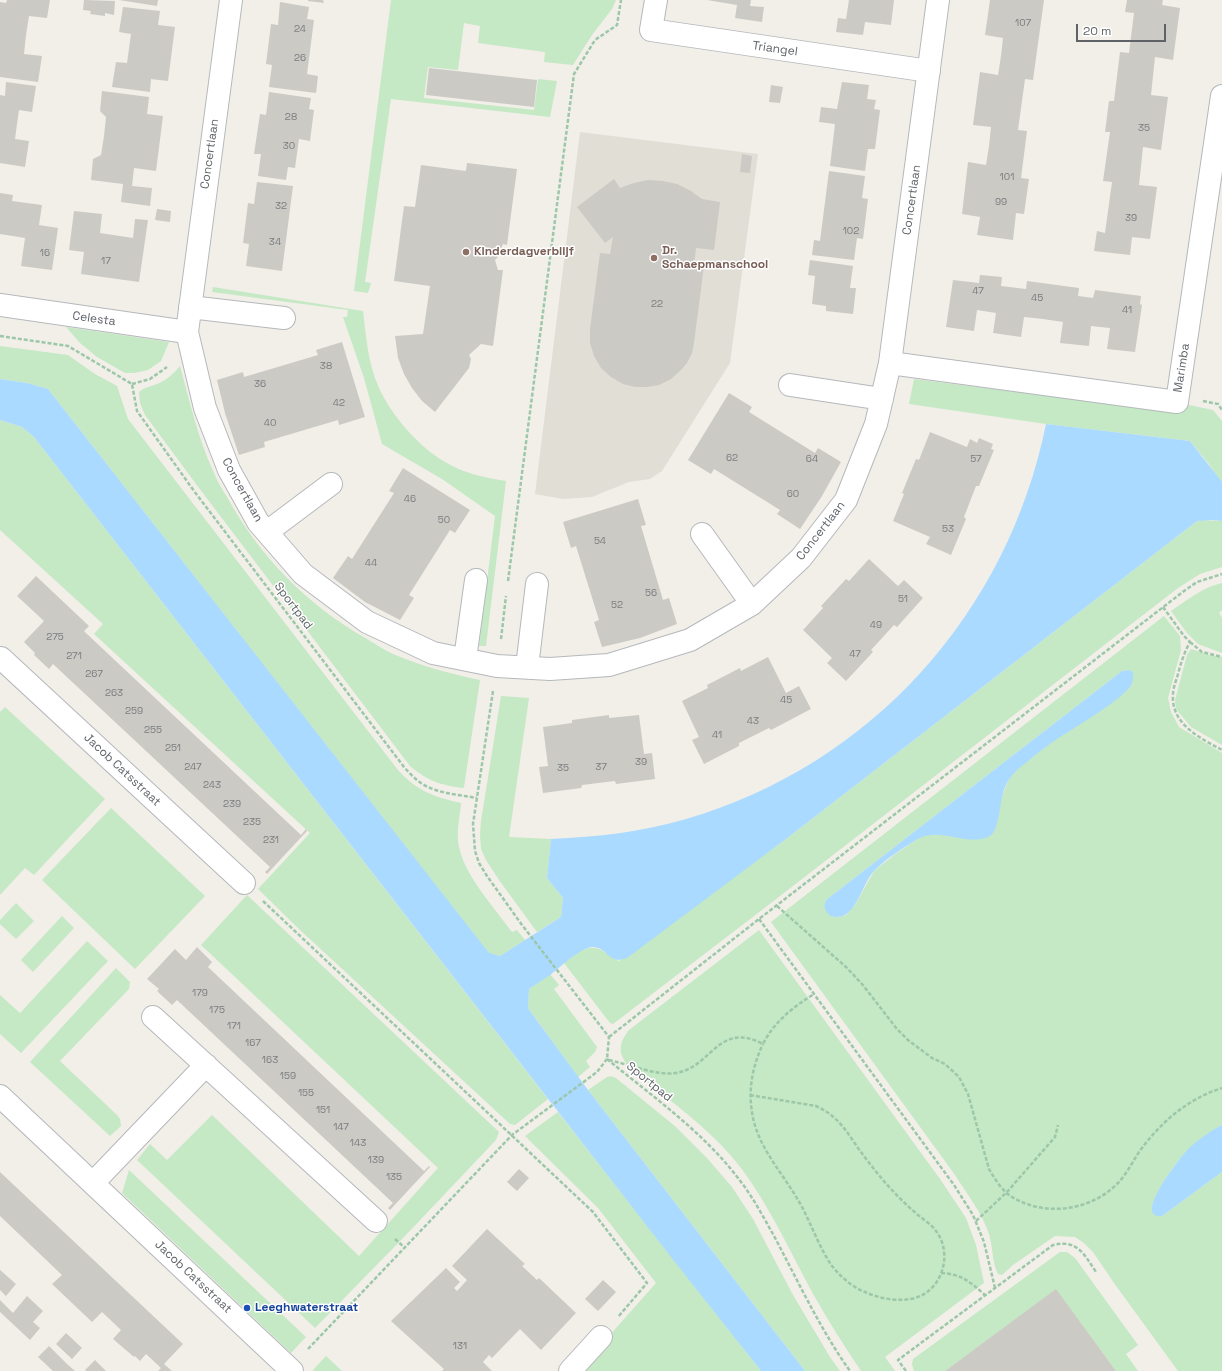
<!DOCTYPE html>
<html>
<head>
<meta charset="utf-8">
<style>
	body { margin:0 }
	#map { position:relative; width:1222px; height:1371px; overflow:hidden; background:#f1efe8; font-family:"Space Grotesk",sans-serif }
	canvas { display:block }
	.scale { position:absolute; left:1076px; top:24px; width:90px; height:18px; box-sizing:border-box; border:2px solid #5f6368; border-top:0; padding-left:5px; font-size:12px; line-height:14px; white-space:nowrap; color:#5f6368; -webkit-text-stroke:3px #fff; paint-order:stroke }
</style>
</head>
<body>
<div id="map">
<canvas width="1222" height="1371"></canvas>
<div class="scale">20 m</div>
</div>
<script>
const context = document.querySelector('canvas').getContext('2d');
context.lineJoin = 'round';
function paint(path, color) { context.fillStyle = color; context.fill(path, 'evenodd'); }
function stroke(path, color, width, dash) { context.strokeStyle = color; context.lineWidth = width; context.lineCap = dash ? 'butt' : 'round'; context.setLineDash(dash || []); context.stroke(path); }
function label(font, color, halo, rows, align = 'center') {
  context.font = font + ' "Space Grotesk",sans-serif'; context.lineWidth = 3; context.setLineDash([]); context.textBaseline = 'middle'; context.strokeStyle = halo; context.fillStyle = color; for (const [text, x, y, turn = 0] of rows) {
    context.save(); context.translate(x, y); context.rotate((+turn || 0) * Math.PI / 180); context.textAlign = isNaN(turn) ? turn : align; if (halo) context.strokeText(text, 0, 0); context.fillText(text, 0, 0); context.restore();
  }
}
paint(new Path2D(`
	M580,132L758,154L730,363L662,471L650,479L629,482L592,497L563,499L535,494Z`), '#e1ded6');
paint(new Path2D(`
	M391,0H616L612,9L592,35L573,65L544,62L545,52L478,43L480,26L464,23L458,70L428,67L424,98L534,110L538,79L557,81L550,117L391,99L365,282L371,283L368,293L354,291Z
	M213,287L363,311C366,336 368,364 379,388C391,415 419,447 445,462C463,473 485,478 506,481L486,646H479L495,516L442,479L382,444L364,378L343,317H347L348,310L212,292Z
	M66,327L169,342L161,361L148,370L134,373H125L97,357L80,343Z
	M0,346L68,355L95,374L117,386L128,419L398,770C417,791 434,797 461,803C460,815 457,828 458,840C460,871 494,907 512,932L517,930L525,940L500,956L489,954L48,389L27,383L0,379Z
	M180,366C190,402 198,439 214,473C217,481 222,489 227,497C260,557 307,605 367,639C376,644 384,650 393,654C421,666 451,674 480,680L464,787L463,788C440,785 428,781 410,766L199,488L145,415L140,403L139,392C145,387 150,387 157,384C167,380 173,374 180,366Z
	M914,379L1174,412L1184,409L1189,405L1213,410L1222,421V482L1218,478L1209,464L1190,441L1046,424L909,404Z
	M0,420L22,427L34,437L548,1099L515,1125L510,1124L300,930L258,889L310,833L94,634L103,624L0,530Z
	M1203,520L1222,521V567L1200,574L1178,588L771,903L613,1024L610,1023L564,963C577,954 587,942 603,951C609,954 613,959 619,961L786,839L1197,521Z
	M1222,583V611L1219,612L1222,618V653L1198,644L1187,633L1171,611C1189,599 1201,588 1222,583Z
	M1164,616L1180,636L1181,650L1168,698L1171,712L1179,727L1222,753V1125C1187,1145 1167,1169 1152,1207L1162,1216L1222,1172V1371H1178L1114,1283L1093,1252L1084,1243L1075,1237L1055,1236L1013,1265L1002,1275L998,1274C992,1262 993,1247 989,1234C982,1213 967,1194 955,1175L771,922ZM1130,670L1049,744L1012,773L1008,781L1001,799L943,835L931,834L922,836L894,855L874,871L855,905L846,915L838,917H833L824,906L826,900L1122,671Z
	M1191,649L1209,655L1222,657V745L1191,727L1176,709L1175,700L1187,655Z
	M501,696L529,698L509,837L551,839L547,878L563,898L561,917L537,932L499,880L486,860L481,849L480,835L481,821Z
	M5,707L105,799L34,875L25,868L0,895V712Z
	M111,808L205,896L135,969L42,880Z
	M247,895L499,1132L496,1140L404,1237L315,1328L137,1160L150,1144L167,1160L212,1115L359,1256L438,1168L201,945Z
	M16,903L34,921L16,939L0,924V920Z
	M62,916L74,928L33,972L21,960Z
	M759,930L940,1179L966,1218L976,1245L984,1283L885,1357L895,1371H861C844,1346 828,1320 813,1294C790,1251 770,1207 741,1168C712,1130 672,1102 635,1073C620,1059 615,1047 629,1030Z
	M87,941L108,961L21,1053L0,1034V995L20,1013Z
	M116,968L130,982L129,989L60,1061L117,1115L120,1119L121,1126L110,1136L30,1062Z
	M550,974L559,985L554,989L597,1047L595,1052L586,1061L590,1067L578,1077L528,1008L529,989Z
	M611,1076L616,1078L676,1127L706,1157L732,1187L753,1219L793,1295L830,1357L840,1371H805L588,1090L607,1077Z
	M558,1112L761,1371H586L612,1341L609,1336L656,1283L598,1208L525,1136Z
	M129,1170L306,1337L291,1353L122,1193Z
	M1060,1252H1067L1075,1258L1138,1345L1126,1354L1138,1371H1116L1056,1290L945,1371H914L912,1364L913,1359Z
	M326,1356L342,1371H313V1370Z`), '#c5e8c5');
paint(new Path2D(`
	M0,379L27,383L48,389L489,953L500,956L561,917L563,898L547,878L551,839C597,837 642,832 686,819C872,765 1008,612 1046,424L1190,441L1222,482V521L1212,520L1197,521L786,839L627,958C609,965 609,949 594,947C583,945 559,968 550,975C543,980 536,984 529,989L528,1008L538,1022L588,1090L805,1371H761L678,1266L34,437L22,427L0,420Z
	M1130,670L1133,673C1133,676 1133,680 1132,683C1126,699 1066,732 1050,744C1044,748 1039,752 1033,757C1021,767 1009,774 1004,790C1000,800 999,831 990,836C967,848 939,825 916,840C902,849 887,858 875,870C862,882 857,918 836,917C829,917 826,912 824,906L826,900L1122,671Z
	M1222,1125V1172L1162,1216C1131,1219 1182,1155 1189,1148C1199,1139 1210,1131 1222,1125Z`), '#aadaff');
paint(new Path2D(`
	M7,0H50L47,18L29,16L26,35L24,54L42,56L38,82L0,77V2L6,3Z
	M84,0L115,1L114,15L105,13V16L90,14L91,11L83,10Z
	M119,0H158L157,6Z
	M308,0H323L324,3L308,1Z
	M707,0H751L750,6L764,7L762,22L735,18L737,5Z
	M849,0H894L891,25L865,22L863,35L836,32L838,18L846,19Z
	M990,0H1044L1033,80L1025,79L1018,130L1027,131L1021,178L1029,179L1024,214L1016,213L1013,240L977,235L980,217L962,214L968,162L986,165L989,146L991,127L973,125L980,72L998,75L1001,56L1003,38L985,35Z
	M1127,0H1163L1162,5L1180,8L1173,60L1155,57L1151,95L1168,97L1161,150L1143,147L1139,185L1157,187L1150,239L1132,237L1130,255L1094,251L1097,231L1105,233L1112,182L1103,181L1110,132H1105L1109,101H1114L1120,52L1129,53L1134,13L1125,12Z
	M280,2L309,7L307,19L314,20L307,74L318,76L316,93L269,87L272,65L266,64L271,24L278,25Z
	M123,7L160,11L158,25L175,27L168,81L151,79L150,92L112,87L116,62L127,63L131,34L119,32Z
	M429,68L537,80L534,107L426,95Z
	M6,82L36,86L32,112L19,110L17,124L15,139L29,141L25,167L0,163V95L5,96Z
	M842,82L869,85L867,99L876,100L874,109L880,110L875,149H868L865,171L830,166L835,124L819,122L821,107L837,109Z
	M771,85L783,87L780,103L769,102Z
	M102,91L149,97L147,114L163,116L156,171L134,168L132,186L152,188L150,206L121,202L123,184L91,180L93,159L101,155L104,136L106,117L100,111Z
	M269,92L311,98L309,109L314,110L310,141L299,139L295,168L288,167L286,180L258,176L261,154H254L260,114L266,115Z
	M742,154L752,156L750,173L740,172Z
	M467,163L517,169L507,245L503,244L498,257L495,260L498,270H503L493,346L481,344L469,355L471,359L469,368L435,412L422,401L412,388L404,374L398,358L395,336L423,334L430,286L394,281L404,206L415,207L421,165L466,171Z
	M829,171L865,176L862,198L868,199L863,239L857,238L854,260L812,255L814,240L820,241Z
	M614,179L620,188L634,183L648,180L663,181L677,184L691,191L702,199L720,202L714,250L696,248L694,265L704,266L694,343L692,353L687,363L680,371L671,379L659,385L647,387H635L623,384L611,377L601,368L594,356L590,343V329L600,253L610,254L613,237L605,243L577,207Z
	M257,182L293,186L282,271L246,266L249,244L243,243L248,203L254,204Z
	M0,193L13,195L12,201L42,205L39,225L58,228L52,270L21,266L25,238L0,234Z
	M157,209L171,211L170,222L155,220Z
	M74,211L102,214L100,233L133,238L135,219L148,220L139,282L81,274L84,252L69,250Z
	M810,260L853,266L850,288H856L853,314L826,311V306L812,304L815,276L808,275Z
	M980,275L1002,277L1001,286L1026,289L1027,281L1079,288L1078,296L1093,298L1095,290L1141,296L1140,304L1142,305L1135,352L1107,349L1110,328L1091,326L1089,346L1060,343L1063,322L1043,319L1024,317L1021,337L993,333L996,313L977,310L974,331L946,327L953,280L979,283Z
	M342,342L365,417L339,425L338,420L264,442L265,447L239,455L225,413L217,380L243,372L244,377L318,355L316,350Z
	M729,393L752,407L749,412L815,453L818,448L841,462L822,496L800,529L777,514L780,510L714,469L711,474L688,460Z
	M930,432L967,447L970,439L977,443L979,438L993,444L991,449L994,450L979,486H976L964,517L966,519L951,555L926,544L930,537L893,521L904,494L902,493L916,459L919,460Z
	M403,468L470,510L455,533L450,530L409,595L414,598L400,620L365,602L333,578L348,556L352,559L394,493L389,491Z
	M638,499L646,525L641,526L663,600L669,598L677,624L640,638L602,647L594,622L599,620L576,546L571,548L563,522Z
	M869,559L898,586L904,580L923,598L897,627L894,625L871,650L873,652L846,681L827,663L832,658L803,630L823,608L821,606L822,605L846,579L849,581Z
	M36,576L89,626L84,631L87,634L301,835L306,829L307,831L267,874L265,872L270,867L53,664L49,669L34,655L35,653L24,642L44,621L17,596Z
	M768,657L786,693L799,686L811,709L771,730L769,728L739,743V746L704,764L692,740L699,737L682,701L708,688L707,685L740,668L741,671Z
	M609,715V718L639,715L644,754L652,753L655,779L616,784L615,781L582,785L581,788L543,793L539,767L548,766L543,727L572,723V720Z
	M197,947L212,962L208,967L424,1171L429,1166L430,1167L390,1210L388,1208L393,1203L177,1000L172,1005L157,991L159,989L147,979L175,949L186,960Z
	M519,1169L529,1178L517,1191L507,1182Z
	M0,1172L183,1344L164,1364L172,1371H158L161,1368L146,1354L140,1361L135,1356L134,1357L113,1339L121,1330L102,1312L92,1322L52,1284L62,1275L0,1216Z
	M487,1229L525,1264L522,1266L537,1280L539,1278L576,1313L541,1350L520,1329L492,1358L489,1355L483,1362L492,1371H442L444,1369L391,1321L446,1268L460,1282L454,1288L457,1291L467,1280L452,1266Z
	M0,1270L16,1284L6,1296L0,1290Z
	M603,1280L616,1292L598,1311L585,1299Z
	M1056,1289L1116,1371H945Z
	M27,1296L43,1311L33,1322L40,1328L30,1340L0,1312V1300L13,1313Z
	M66,1333L82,1348L72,1359L56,1344Z
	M49,1346L67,1364L75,1371H53L38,1357Z
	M95,1360L106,1371H86L85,1370Z`), '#cccac5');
const street = new Path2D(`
	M231,0L187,332L205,408L229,470L258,522L303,574L367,622L433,653L497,666L550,669L609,665L690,640L752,604L801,558L846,500L876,424L890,363L938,0
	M656,0L651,30L929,71
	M0,305L187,332
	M190,307L284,318
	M890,363L1177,402L1222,96
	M790,385L882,399
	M267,532L331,484
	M702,534L752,604
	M0,659L1,658L244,883
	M465,659L476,580
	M527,667L537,584
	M153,1017L376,1221
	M0,1096L292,1371
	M93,1183L206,1065
	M570,1371L601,1337`);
stroke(street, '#b5b8bc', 24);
stroke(new Path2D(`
	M0,336L68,346L132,384L137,411L194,491L404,767C411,775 419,783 428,787C443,794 461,795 477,798
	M132,384L150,379L167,367
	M1203,401L1218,404L1222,410
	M508,581L574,74L595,40L617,25L621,0
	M1163,607L1184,636L1190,642C1184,653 1181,663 1178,674C1176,681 1173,688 1173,695C1171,724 1200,738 1222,750
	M501,639L506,596
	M1190,642L1202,652L1222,657
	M493,691L473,824L475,851L479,863L487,876L522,925L609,1037L607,1059
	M263,901L593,1212L647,1283L618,1317
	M777,906L846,967L862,984L897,1029L908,1040L932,1058L945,1064L959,1077L968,1094L989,1169C995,1179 1002,1191 1012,1197C1045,1217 1090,1211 1117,1184C1126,1175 1132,1163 1139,1152C1160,1123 1187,1099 1222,1088
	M759,919L954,1185L973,1215L984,1242L995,1288
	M609,1037L759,919L1184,591L1197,582L1222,574
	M607,1059C653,1097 705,1133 741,1182C754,1199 764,1218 774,1236C798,1281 820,1329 850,1371
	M609,1060C627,1064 657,1076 675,1073C711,1069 718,1020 763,1044C774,1022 793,1007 814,994
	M750,1095L816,1106C843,1118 849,1138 867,1160C882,1180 899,1199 918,1215C924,1220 932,1225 936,1231C953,1253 943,1290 915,1298C899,1302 880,1299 865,1292C852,1287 841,1277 832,1266C820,1249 812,1226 802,1207C785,1175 757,1148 752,1112C748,1088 753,1065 763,1044
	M976,1221L1007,1192L1055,1137L1058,1125
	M395,1239L405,1248
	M941,1273C962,1274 970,1282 985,1295
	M308,1349L512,1135L597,1072L607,1059
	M906,1371L898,1360L1053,1245C1077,1239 1084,1254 1096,1272`), '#9cc7a9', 2.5, [4, 2]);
stroke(street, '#fff', 22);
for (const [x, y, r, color] of [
	[466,252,4,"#8d6e63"],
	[654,258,4,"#8d6e63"],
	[247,1308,4,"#1a4fb4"]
]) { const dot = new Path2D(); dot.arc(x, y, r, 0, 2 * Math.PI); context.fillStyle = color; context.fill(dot); stroke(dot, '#fff', 1.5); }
label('10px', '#7a7d7f', null, [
	["107",1023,23],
	["24",300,29],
	["26",300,58],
	["28",291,117],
	["35",1144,128],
	["30",289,146],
	["101",1007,177],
	["99",1001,202],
	["32",281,206],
	["39",1131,218],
	["102",851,231],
	["34",275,242],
	["16",45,253],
	["17",106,261],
	["47",978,291],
	["45",1037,298],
	["22",657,304],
	["41",1127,310],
	["38",326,366],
	["36",260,384],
	["42",339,403],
	["40",270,423],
	["62",732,458],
	["64",812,459],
	["57",976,459],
	["60",793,494],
	["46",410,499],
	["50",444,520],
	["53",948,529],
	["54",600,541],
	["44",371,563],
	["56",651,593],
	["51",903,599],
	["52",617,605],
	["49",876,625],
	["275",55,637],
	["47",855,654],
	["271",74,656],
	["267",94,674],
	["263",114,693],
	["45",786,700],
	["259",134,711],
	["43",753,721],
	["255",153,730],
	["41",717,735],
	["251",173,748],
	["39",641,762],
	["247",193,767],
	["37",601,767],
	["35",563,768],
	["243",212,785],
	["239",232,804],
	["235",252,822],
	["231",271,840],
	["179",200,993],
	["175",217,1010],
	["171",234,1026],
	["167",253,1043],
	["163",270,1060],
	["159",288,1076],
	["155",306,1093],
	["151",323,1110],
	["147",341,1127],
	["143",358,1143],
	["139",376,1160],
	["135",394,1177],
	["131",460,1346]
]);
label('12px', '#5f6368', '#fff', [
	["Triangel",775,49,8],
	["Concertlaan",210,154,-82],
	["Concertlaan",912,200,-82],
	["Celesta",94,319,8],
	["Marimba",1182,368,-81],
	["Concertlaan",242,490,61],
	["Concertlaan",821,531,-52],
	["Sportpad",293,606,53],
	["Jacob Catsstraat",122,770,43],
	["Sportpad",649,1082,39],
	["Jacob Catsstraat",193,1277,43]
]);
label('bold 12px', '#785e54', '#fff', [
	["Dr.",662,251],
	["Schaepmanschool",662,265],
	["Kinderdagverblijf",474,252]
], 'left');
label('bold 12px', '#164399', '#fff', [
	["Leeghwaterstraat",255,1308]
], 'left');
</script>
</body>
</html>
